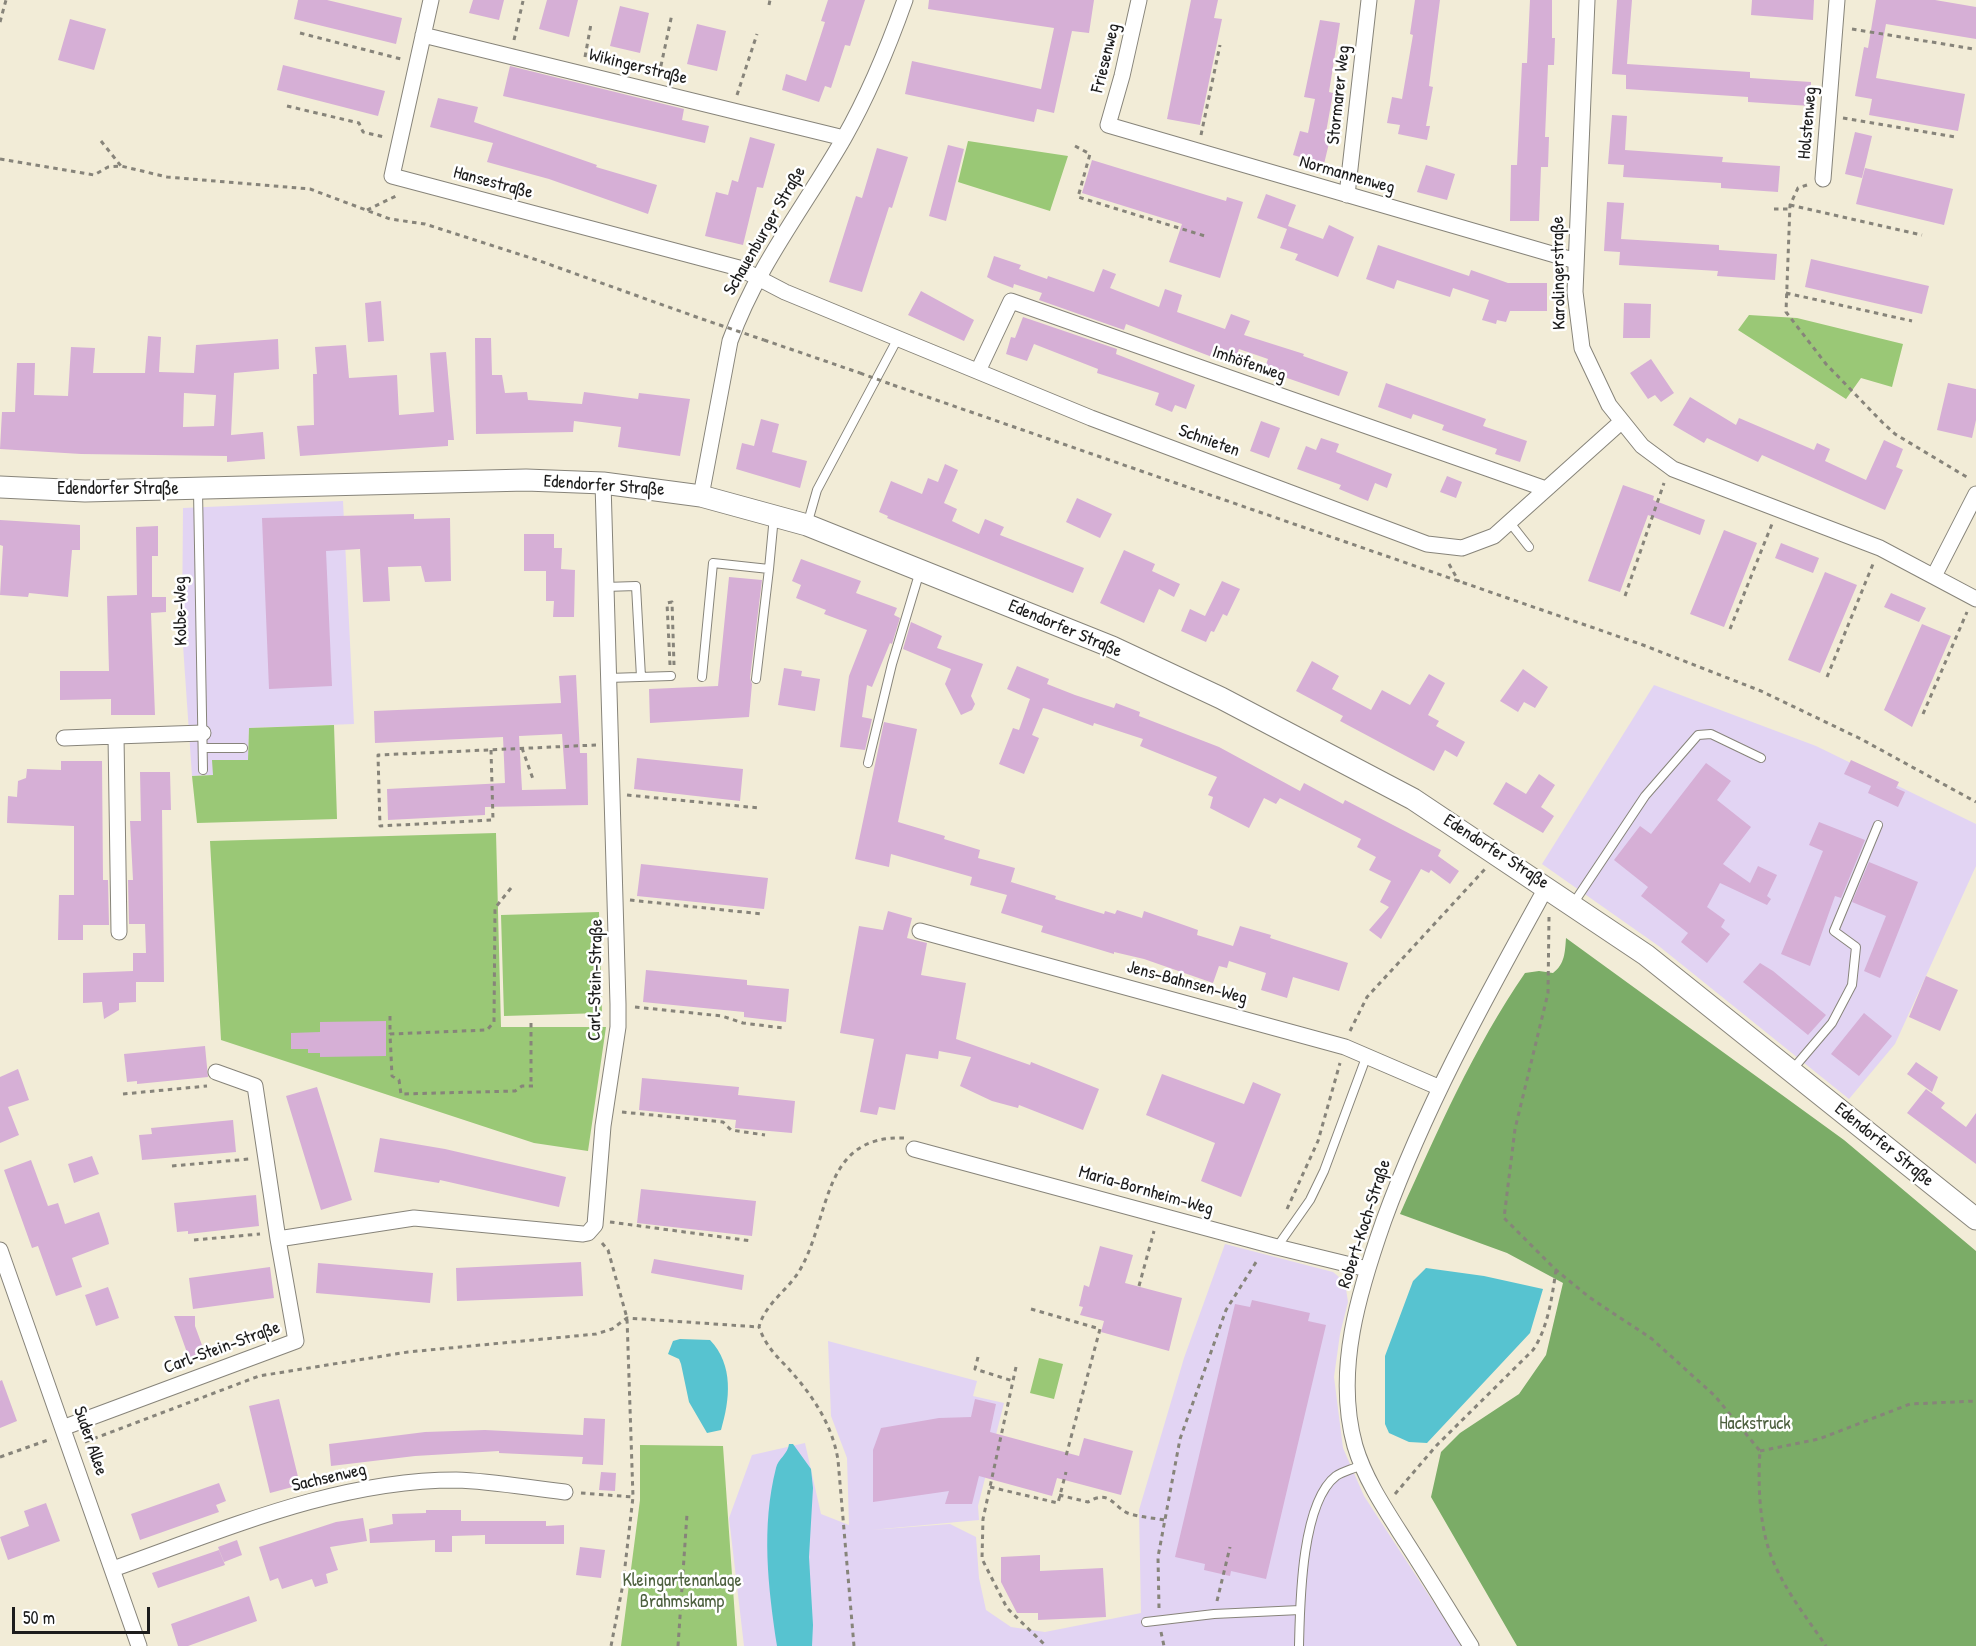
<!DOCTYPE html>
<html>
<head>
<meta charset="utf-8">
<style>
	body { margin:0 }
	#map { position:relative; width:1976px; height:1646px; overflow:hidden; background:#f2ecd7; font-family:"Patrick Hand",sans-serif }
	canvas { display:block }
	.scale { position:absolute; left:12px; top:1607px; width:138px; height:27px; box-sizing:border-box; border:3px solid #1c1c1c; border-top:0; padding-left:8px; font-size:18px; line-height:21px; white-space:nowrap; color:#1c1c1c; -webkit-text-stroke:4px #fff; paint-order:stroke }
</style>
</head>
<body>
<div id="map">
<canvas width="1976" height="1646"></canvas>
<div class="scale">50 m</div>
</div>
<script>
const context = document.querySelector('canvas').getContext('2d');
context.lineJoin = 'round';
function paint(path, color) { context.fillStyle = color; context.fill(path, 'evenodd'); }
function stroke(path, color, width, dash) { context.strokeStyle = color; context.lineWidth = width; context.lineCap = dash ? 'butt' : 'round'; context.setLineDash(dash || []); context.stroke(path); }
function label(font, color, halo, rows, align = 'center') {
  context.font = font + ' "Patrick Hand",sans-serif'; context.lineWidth = 5; context.setLineDash([]); context.textBaseline = 'middle'; context.strokeStyle = halo; context.fillStyle = color; for (const [text, x, y, turn = 0] of rows) {
    context.save(); context.translate(x, y); context.rotate((+turn || 0) * Math.PI / 180); context.textAlign = isNaN(turn) ? turn : align; if (halo) context.strokeText(text, 0, 0); context.fillText(text, 0, 0); context.restore();
  }
}
paint(new Path2D(`
	M343,501L354,724L249,728L248,760H213V775L192,776L182,631L183,508Z
	M1654,685L1816,746L1976,824V866L1895,1044L1849,1099L1660,947L1542,864Z
	M1225,1244L1333,1272L1345,1282L1348,1302L1340,1334L1334,1377L1343,1448L1364,1496L1462,1646H744L729,1518L752,1455L805,1443L821,1514L849,1525L847,1458L831,1416L828,1341L977,1381L973,1396L1004,1403L978,1506L979,1520L871,1530L950,1524L976,1537L979,1578L986,1610L1011,1627L1045,1632L1141,1613L1139,1510L1184,1358Z`), '#e2d4f3');
paint(new Path2D(`
	M968,141L1068,156L1050,211L958,182Z
	M1749,315L1797,318L1903,344L1892,387L1861,378L1846,399L1738,330Z
	M334,725L337,819L197,823L192,776L213,775L212,760H248L249,728Z
	M496,833L501,1027H606L588,1151L534,1143L221,1040L210,841Z
	M599,912L602,1013L504,1016L501,915Z
	M1039,1358L1063,1364L1054,1399L1030,1393Z
	M640,1445L723,1446L737,1646H621L640,1500Z`), '#9ac876');
paint(new Path2D(`
	M1566,938L1844,1140L1976,1251V1646H1517L1431,1497L1441,1452L1460,1433L1519,1394L1546,1355L1563,1283L1507,1253L1400,1214C1437,1132 1474,1047 1525,973L1539,971L1553,973C1565,964 1565,952 1566,938Z`), '#7bac67');
paint(new Path2D(`
	M1426,1268L1484,1276L1543,1289L1530,1333L1427,1443L1409,1442L1389,1433L1385,1424V1356L1413,1281Z
	M680,1339L710,1340C734,1365 730,1400 721,1430L707,1433L689,1402L681,1364L679,1359L668,1354L673,1341Z
	M789,1444H793L811,1469L813,1488L809,1557L813,1625L812,1646H777C768,1587 761,1527 776,1468C778,1459 788,1454 789,1444Z`), '#57c3d0');
paint(new Path2D(`
	M298,0H327L402,18L396,44L294,19Z
	M473,0H504L499,20L469,13Z
	M547,0H578L569,37L539,29Z
	M828,0H865L850,46L845,45L831,88L825,86L819,102L782,90L786,74L806,81L825,22L821,21Z
	M929,0H1094L1089,33L1072,31L1054,113L1037,109L1034,122L905,94L912,61L1041,89L1054,28L928,9Z
	M1191,0H1218L1214,18L1222,19L1200,125L1167,119Z
	M1415,0H1440L1429,86L1433,87L1426,126H1430L1427,140L1398,134L1400,125L1387,123L1392,97L1402,99L1413,35L1410,34Z
	M1530,0H1552V38H1555L1554,65H1548L1545,137H1549L1548,167H1541L1539,221H1510L1511,165H1517L1522,63H1527Z
	M1617,0H1632L1627,64L1750,72V78L1811,82L1810,106L1748,102V97L1626,89V75L1612,74Z
	M1752,0H1814L1813,20L1751,15Z
	M1876,0H1935L1976,7V39L1886,24L1876,78L1965,94L1958,131L1869,115L1872,99L1855,96L1864,47L1868,48Z
	M620,6L649,13L640,53L610,46Z
	M70,19L106,29L94,70L58,60Z
	M1320,20L1340,23L1329,92L1333,93L1325,138L1330,139L1324,164L1293,155L1300,131L1308,133L1315,99L1304,97Z
	M697,24L726,31L717,71L687,64Z
	M283,65L385,91L378,116L277,90Z
	M510,66L684,109L682,120L709,126L705,143L503,96Z
	M438,98L478,107L474,122L597,165L596,167L657,185L648,214L549,179L487,162L493,143L430,127Z
	M1612,115L1627,116L1625,150L1723,157L1722,162L1780,166L1778,192L1721,188V183L1623,177L1624,165L1608,164Z
	M1855,132L1872,136L1862,178L1845,174Z
	M750,137L775,144L763,188L757,187L743,245L705,236L716,192L728,195L732,180L738,182Z
	M948,145L964,149L946,221L929,216Z
	M877,148L908,157L892,208L889,207L862,292L829,282L856,196L862,198Z
	M1092,160L1226,201L1227,197L1243,202L1220,278L1169,262L1182,224L1082,193Z
	M1426,165L1455,174L1447,200L1417,192Z
	M1865,168L1953,189L1944,225L1856,204Z
	M1266,194L1296,205L1288,226L1323,239L1329,225L1354,237L1338,277L1295,260L1298,254L1280,248L1287,229L1257,218Z
	M1607,202L1624,203L1621,239L1719,245V250L1777,254L1775,280L1717,276L1718,271L1619,265L1620,252L1604,251Z
	M1378,245L1469,276L1471,270L1508,283H1547V311H1510L1506,322L1497,320L1496,324L1482,320L1489,300L1453,288L1450,297L1397,280L1394,289L1366,279Z
	M994,256L1021,265L1019,269L1047,279L1048,276L1094,292L1103,269L1116,274L1110,288L1159,307L1165,289L1182,295L1177,312L1225,329L1231,314L1250,321L1244,335L1304,354L1303,356L1348,372L1339,396L1264,370L1268,359L1239,349L1233,365L1126,324L1124,330L1039,300L1042,293L1014,284L1013,288L992,280L987,277Z
	M1811,259L1929,286L1922,314L1805,287Z
	M921,291L974,320L964,341L908,315Z
	M381,301L384,341L368,342L365,303Z
	M1624,303L1651,304L1650,338H1623Z
	M1023,317L1117,349L1116,354L1195,385L1186,409L1175,405L1172,412L1155,405L1159,393L1097,373L1098,369L1034,344L1027,361L1006,354L1011,337L1015,338Z
	M148,336L161,337L159,372L194,373L196,345L278,339L279,369L234,373L231,435L263,432L265,459L227,462V456L81,454L0,449L2,412H15L17,363H35L34,395L68,396L71,347L95,348L93,373H145ZM184,393L216,395L214,426L183,427Z
	M475,338H491L492,375H502L505,393L527,392L528,400L582,404L584,392L638,399L639,393L690,399L680,456L618,447L621,427L574,421L573,432L476,434Z
	M346,345L349,378L397,375L399,415L434,412L430,353L446,352L454,440H448V446L300,456L297,426L314,425L313,374H317L315,347Z
	M1651,359L1674,393L1661,402L1655,395L1648,399L1630,373Z
	M1386,383L1486,419L1483,426L1527,441L1520,462L1495,454L1497,449L1442,430L1444,425L1413,414L1411,419L1378,407Z
	M1948,383L1976,389V420L1972,438L1937,430Z
	M1690,397L1736,425L1739,418L1814,450L1817,443L1830,449L1825,461L1866,480L1884,440L1903,449L1896,467L1903,470L1885,510L1762,455L1758,462L1707,438L1704,443L1673,425Z
	M761,419L779,424L772,452L807,461L800,488L736,469L742,443L754,446Z
	M1261,421L1280,428L1269,458L1250,451Z
	M1321,438L1339,444L1336,452L1392,474L1387,488L1375,483L1368,501L1339,489L1341,485L1297,469L1306,446L1316,450Z
	M945,464L958,470L944,503L957,509L952,521L979,534L985,519L1004,527L1000,535L1084,568L1073,593L887,518L888,516L879,512L891,481L922,494L928,478L938,482Z
	M1447,476L1462,482L1456,498L1440,492Z
	M1623,485L1654,496L1653,500L1705,520L1700,535L1648,515L1620,592L1588,581Z
	M1077,498L1112,514L1100,538L1066,522Z
	M414,514V519L450,518L451,581L425,582L421,566L388,567L390,601L363,602L360,549L326,551L332,686L269,689L262,518Z
	M0,520L80,525V550H72L68,597L29,593L28,597L0,595L3,546L0,545Z
	M158,526V556H152V597H166V612L151,613L155,715H111V699L60,700V671H109L107,596L137,595L136,527Z
	M1724,530L1757,543L1724,627L1690,614Z
	M524,534H554V548H562L561,569L575,570L574,617H553L554,601H546V571H524Z
	M1781,543L1819,558L1813,573L1775,558Z
	M1124,550L1155,564L1152,571L1180,584L1174,597L1159,589L1144,623L1100,603Z
	M801,559L861,581L856,593L897,608L894,615L900,618L892,644L890,643L872,687L867,685L862,717L872,719L865,750L840,747L849,676L867,630L824,614L826,610L796,598L801,585L792,581Z
	M1825,572L1857,585L1820,673L1788,660Z
	M729,577L762,580L750,678L752,684L749,717L650,723L649,689L718,686Z
	M1222,581L1240,589L1227,616L1223,614L1214,632L1211,631L1206,642L1181,631L1190,609L1205,616Z
	M1891,593L1926,608L1919,622L1884,607Z
	M911,622L942,636L937,648L983,664L971,696L975,704L972,710L961,715L945,684L951,669L903,649Z
	M1922,624L1951,636L1912,727L1884,710Z
	M1312,661L1339,676L1332,689L1371,710L1382,690L1410,705L1429,674L1445,683L1428,715L1439,721L1436,726L1465,742L1457,757L1445,750L1434,771L1340,721L1343,716L1296,691Z
	M1017,666L1049,679L1047,684L1075,695L1114,708L1116,703L1140,712L1139,716L1219,747L1300,791L1304,783L1343,804L1345,800L1441,850L1438,856L1459,871L1450,884L1431,870L1429,873L1421,869L1381,939L1369,930L1389,907L1380,902L1391,881L1369,870L1376,857L1357,847L1361,839L1280,798L1276,804L1264,798L1249,828L1210,808L1213,797L1208,795L1217,777L1140,746L1143,739L1094,723L1093,726L1047,709L1043,708L1032,735L1039,738L1024,774L999,764L1013,728L1019,730L1030,699L1007,689Z
	M784,668L802,671L801,676L820,679L815,711L778,705Z
	M1523,669L1548,687L1535,708L1524,702L1518,712L1500,701Z
	M576,675L580,753H587L588,805L485,807V815L388,820L387,789L505,783L503,737L375,743L374,711L561,703L559,676ZM562,734L566,789L522,790L519,736Z
	M884,722L917,729L898,822L945,836L944,839L980,850L978,858L1015,868L1010,885L1011,882L1056,896L1055,899L1104,914L1105,911L1115,914L1117,910L1142,918L1144,911L1198,930L1197,935L1233,946L1240,926L1271,935L1270,938L1348,963L1339,991L1293,977L1287,998L1261,990L1266,973L1229,961L1227,968L1219,966L1213,983L1144,959L1114,952V954L1041,932L1043,926L1001,913L1007,895L970,885L972,877L891,854L889,867L855,859Z
	M637,758L743,769L740,801L634,789Z
	M1851,760L1899,782L1896,788L1905,792L1898,807L1868,793L1871,786L1844,774Z
	M61,761H102L103,880H108L109,925H83V940H58L59,895H74V826L7,823L8,796L17,797L18,781L26,778L27,769L61,770Z
	M1706,763L1731,781L1717,800L1751,827L1723,864L1750,883L1758,866L1777,875L1767,896L1771,899L1767,905L1720,883L1707,907L1725,920L1721,927L1730,934L1707,963L1681,942L1688,933L1641,896L1648,887L1614,860L1640,826L1651,834Z
	M140,772H170L171,810H162L164,982H136V1002L119,1003V1010L104,1019L102,1002L83,1003V973L133,971V953H146L145,924H129L128,880H133L130,821H141Z
	M1539,774L1555,785L1541,807L1554,816L1543,833L1493,804L1506,782L1526,794Z
	M1819,822L1865,840L1841,898L1835,896L1810,966L1781,954L1823,851L1809,845Z
	M1869,862L1918,882L1880,978L1864,971L1886,916L1852,902Z
	M641,864L768,878L764,909L637,896Z
	M888,911L912,918L907,938L927,943L921,975L966,983L956,1039L1030,1065L1031,1062L1099,1089L1083,1130L1019,1105L1018,1108L992,1101L960,1086L971,1057L939,1051L938,1059L906,1054L895,1110L879,1107L877,1115L860,1112L874,1039L840,1033L859,926L883,930Z
	M1760,963L1773,971L1826,1015L1808,1035L1743,982Z
	M646,970L747,980V985L789,989L786,1022L744,1017V1012L643,1002Z
	M1926,976L1958,990L1940,1031L1909,1017Z
	M1864,1013L1892,1036L1859,1076L1831,1054Z
	M386,1021V1056L320,1057V1053H308V1049H291V1033L320,1032V1022Z
	M205,1046L208,1077L137,1084V1081L127,1082L124,1054Z
	M1916,1062L1938,1077L1932,1092L1907,1074Z
	M18,1069L29,1100L8,1107L19,1135L0,1143V1077Z
	M1162,1074L1244,1104L1253,1082L1281,1094L1241,1197L1201,1181L1215,1143L1146,1115Z
	M642,1078L739,1087L738,1095L795,1101L792,1133L735,1128L736,1120L639,1110Z
	M317,1087L352,1200L321,1210L286,1096Z
	M1926,1089L1945,1103L1941,1108L1966,1127L1976,1113V1164L1907,1113Z
	M233,1120L236,1152L142,1160L139,1135L152,1134L151,1128Z
	M380,1138L445,1149L566,1177L559,1207L440,1180L439,1183L374,1172Z
	M92,1156L99,1174L74,1183L68,1164Z
	M31,1160L48,1206L58,1203L65,1224L99,1212L108,1239L109,1244L72,1258L82,1287L56,1296L38,1246L32,1248L4,1170Z
	M641,1189L756,1201L752,1236L637,1223Z
	M256,1195L259,1226L188,1234V1231L177,1232L174,1203Z
	M1100,1246L1133,1255L1125,1283L1182,1298L1169,1351L1101,1332L1104,1321L1080,1315L1083,1307L1079,1306L1084,1285L1089,1287Z
	M654,1259L744,1275L742,1290L651,1273Z
	M581,1262L583,1296L457,1301L456,1268Z
	M318,1263L433,1273L430,1303L316,1293Z
	M270,1267L274,1298L193,1309L189,1278Z
	M108,1287L119,1318L96,1326L85,1295Z
	M1252,1300L1310,1313L1308,1321L1326,1325L1266,1579L1231,1571L1230,1576L1204,1570L1205,1564L1175,1557L1235,1304L1250,1307Z
	M174,1316H195V1326L206,1356L190,1361Z
	M2,1380L17,1421L0,1428V1381Z
	M279,1399L300,1485L270,1493L249,1406Z
	M975,1399L996,1404L990,1432L1079,1456L1084,1438L1133,1451L1121,1495L1057,1478L1052,1496L979,1476L972,1504H945L949,1491L873,1502V1450L881,1428L939,1418L971,1417Z
	M584,1418L605,1419L603,1465L582,1464L583,1457L499,1453V1451L415,1456L331,1466L329,1444L425,1432L485,1430L583,1435Z
	M601,1472L616,1473L615,1491L599,1490Z
	M219,1483L226,1501L216,1505L219,1512L140,1540L131,1514Z
	M46,1503L60,1541L8,1560L0,1537L29,1526L24,1511Z
	M426,1510H461V1521H546V1526L564,1525V1544H485V1535L452,1536V1552H435V1540L370,1543L369,1529L393,1524L392,1514L426,1513Z
	M363,1518L367,1541L330,1547L338,1570L326,1574L328,1583L315,1587L312,1579L282,1589L278,1578L270,1581L259,1547L336,1522Z
	M237,1540L242,1555L224,1562L218,1547Z
	M580,1547L605,1550L601,1578L576,1575Z
	M219,1550L225,1565L158,1588L152,1573Z
	M1040,1555V1571L1103,1568L1106,1617L1038,1620V1613H1017L1001,1582V1557Z
	M249,1596L257,1621L188,1646H178L171,1624Z`), '#d6afd6');
const lane = new Path2D(`
	M198,491L203,770
	M1511,524L1529,547
	M807,525L817,490L898,338
	M605,587L636,586L641,677
	M702,677L713,563L769,569L774,516
	M608,678L671,676
	M756,679L769,569
	M203,748H243
	M868,763L892,664L920,571
	M1573,904L1645,796L1698,735L1711,734L1761,758
	M1792,1070L1832,1023L1852,985L1856,947L1834,931L1878,825
	M1277,1247L1310,1200L1324,1171L1367,1055
	M1146,1622L1214,1614L1300,1610
	M1299,1646C1300,1604 1301,1503 1336,1476C1343,1471 1354,1469 1361,1465`);
const street = new Path2D(`
	M431,0L392,176L739,268L785,292L1091,418L1427,544L1462,548L1494,536L1621,422
	M1139,0L1122,76L1108,125L1576,261
	M1587,0L1575,292L1582,348L1609,405L1642,446L1673,469L1880,548L1976,599
	M423,35L844,138
	M1823,179L1837,0
	M1347,195L1369,0
	M978,371L1011,301L1546,489
	M701,496L730,341C757,266 805,206 844,138C869,94 888,48 905,0
	M1934,576L1976,494
	M64,738L116,736
	M920,931L1345,1047L1438,1087
	M119,932L116,736L203,733
	M216,1072L255,1086L278,1239
	M914,1149L1277,1247L1367,1269
	M0,1250L139,1646
	M65,1427L296,1341L278,1239L414,1218L583,1234L588,1233L595,1225L603,1126L618,1027V1004L603,483
	M113,1569C224,1530 336,1480 456,1480C492,1481 529,1488 565,1492
	M1471,1646C1449,1611 1428,1576 1406,1542C1387,1512 1365,1480 1355,1446C1334,1371 1359,1291 1384,1220C1428,1100 1486,997 1547,886`);
const secondary = new Path2D(`
	M0,487L85,491L526,480L603,483L701,496L807,525L1112,647L1221,698L1413,799L1646,955L1976,1219`);
stroke(lane, '#87847a', 10);
stroke(street, '#87847a', 17);
stroke(secondary, '#87847a', 23);
stroke(new Path2D(`
	M769,5L770,0
	M0,22L6,0
	M1852,29L1974,49
	M300,33L401,59
	M514,40L523,1
	M585,57L591,24
	M659,75L672,14
	M737,95L757,34
	M287,106L359,123L363,132L384,137
	M1843,118L1955,137
	M1201,135L1220,45
	M101,141L121,166
	M1075,146L1090,154L1078,197L1205,236
	M0,159L94,175L108,167L121,166L167,177L310,189L390,219L425,224L537,260L702,319
	M1807,185L1798,188L1790,205L1786,312L1826,364L1882,422L1895,434L1970,479
	M1790,205L1922,235
	M1774,209H1790
	M367,210L398,195
	M1786,293L1912,321
	M764,340L860,373
	M893,385L1643,645L1761,691L1861,739L1976,802
	M1449,564L1459,582
	M1625,596L1664,483
	M1730,629L1772,524
	M670,665L667,603L672,602L674,665
	M1827,677L1873,564
	M1923,714L1967,612
	M522,748L533,779
	M491,750L493,820L380,826L378,755L596,745
	M627,795L759,808
	M511,888L495,908L494,1022L487,1030L390,1034L392,1076L399,1080L401,1094L515,1091L522,1086H533
	M630,900L762,914
	M1549,917L1548,993L1515,1129L1504,1218L1556,1270L1589,1297L1652,1339L1715,1396L1760,1451C1758,1481 1759,1517 1768,1547C1779,1583 1805,1615 1826,1646
	M635,1007L722,1016L743,1023L783,1028
	M390,1016V1034
	M531,1023V1086
	M1350,1031L1367,997L1485,869
	M123,1094L207,1086
	M622,1112L723,1122L731,1130L765,1135
	M172,1166L249,1159
	M1287,1209L1318,1141L1340,1063
	M610,1222L752,1241
	M194,1240L260,1234
	M602,1243L608,1250L627,1318L633,1497L623,1584L611,1646
	M1139,1286L1154,1231
	M1031,1309L1100,1329L1066,1456
	M978,1357L975,1369L1013,1381
	M1016,1367L983,1519L982,1559L1007,1608L1046,1646
	M85,1442L259,1376L408,1352L596,1334L612,1329L627,1318L759,1327
	M1760,1451L1819,1439L1910,1404L1976,1401
	M0,1457L51,1439
	M990,1487L1058,1503L1066,1472
	M581,1493L633,1497
	M1395,1494L1436,1446L1533,1350C1548,1328 1552,1297 1556,1270
	M1059,1495L1088,1502C1111,1488 1114,1509 1130,1514C1141,1517 1153,1518 1164,1520
	M1217,1601L1230,1547
	M1159,1608L1158,1557L1180,1439L1226,1310L1258,1259
	M1161,1632L1164,1646
	M678,1646L687,1514
	M854,1646L838,1460C832,1423 811,1393 786,1366C774,1354 765,1344 759,1327C765,1303 789,1290 801,1268C831,1214 822,1135 904,1138`), '#87847a', 3, [4.5, 4.5]);
stroke(lane, '#fff', 8);
stroke(street, '#fff', 15);
stroke(secondary, '#fff', 21);
stroke(new Path2D(`
	M702,319L764,340
	M860,373L893,385`), '#87847a', 3, [4.5, 4.5]);
label('18px', '#1c1c1c', '#fff', [
	["Friesenweg",1106,58,-76],
	["Wikingerstraße",638,67,14],
	["Stormarer Weg",1339,95,-84],
	["Holstenweg",1808,123,-85],
	["Normannenweg",1347,175,16],
	["Hansestraße",493,183,15],
	["Schauenburger Straße",765,231,-60],
	["Karolingerstraße",1559,273,-91],
	["Imhöfenweg",1249,364,19],
	["Schnieten",1209,441,20],
	["Edendorfer Straße",604,486,4],
	["Edendorfer Straße",118,489],
	["Kolbe-Weg",181,611,-91],
	["Edendorfer Straße",1065,629,23],
	["Edendorfer Straße",1496,852,33],
	["Carl-Stein-Straße",596,980,-89],
	["Jens-Bahnsen-Weg",1187,983,15],
	["Edendorfer Straße",1884,1145,39],
	["Maria-Bornheim-Weg",1146,1191,16],
	["Robert-Koch-Straße",1365,1224,-72],
	["Carl-Stein-Straße",222,1348,-20],
	["Suder Allee",90,1441,71],
	["Sachsenweg",329,1478,-13]
]);
label('18px', '#4e6140', '#fff', [
	["Hackstruck",1755,1424],
	["Kleingartenanlage",682,1581],
	["Brahmskamp",682,1602]
]);
</script>
</body>
</html>
